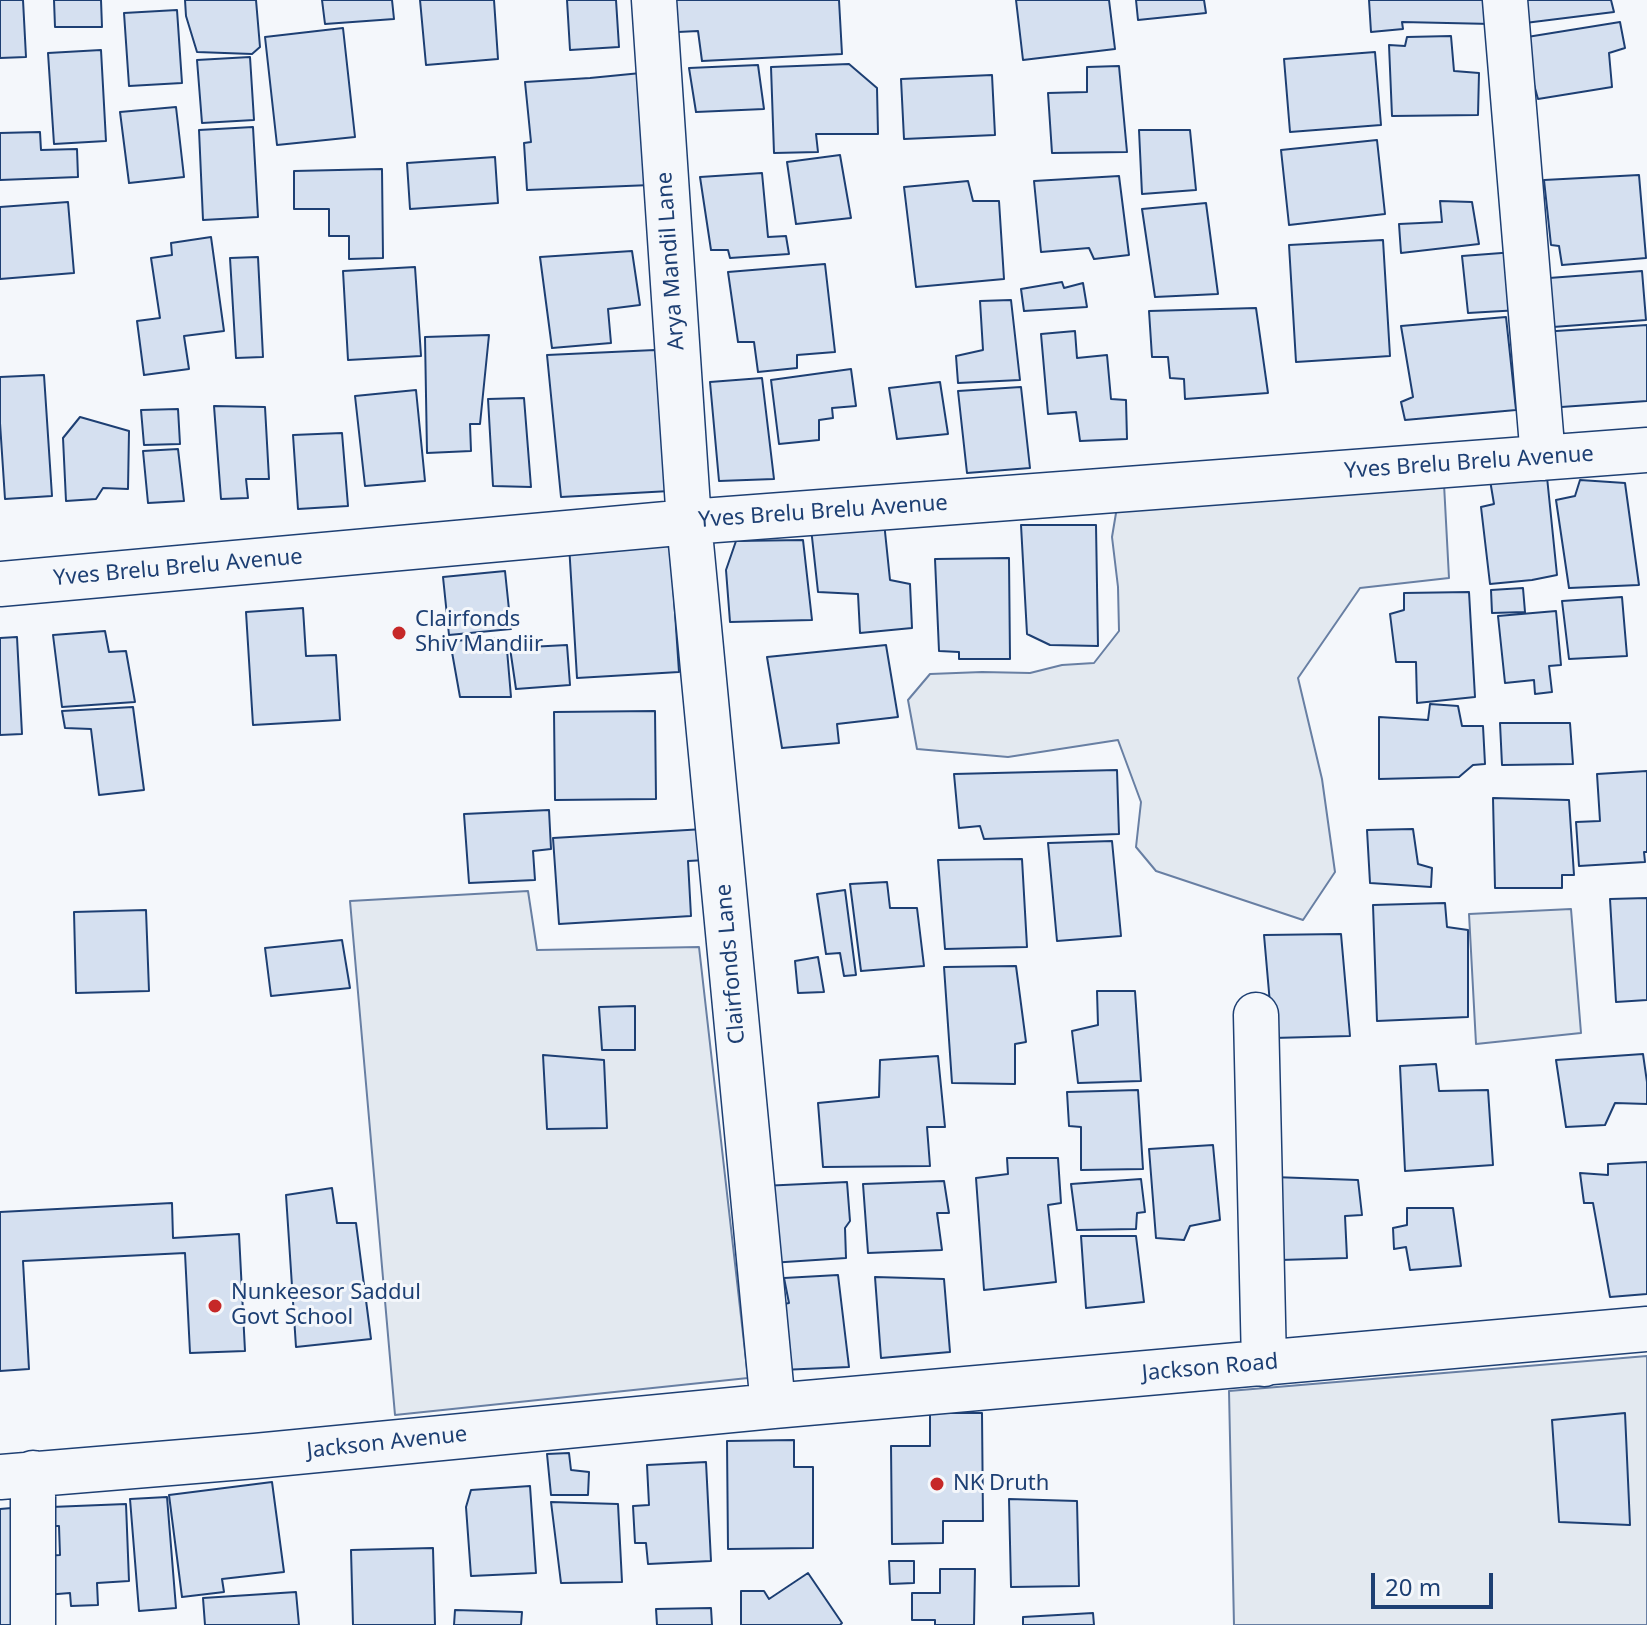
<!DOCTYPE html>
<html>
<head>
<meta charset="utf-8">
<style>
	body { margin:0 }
	#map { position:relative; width:1647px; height:1625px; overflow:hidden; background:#f4f7fb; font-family:"Noto Sans",sans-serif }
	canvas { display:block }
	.scale { position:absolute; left:1371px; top:1573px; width:122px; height:36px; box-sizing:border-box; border:4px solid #1d3f73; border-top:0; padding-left:10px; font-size:24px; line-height:28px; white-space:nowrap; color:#1d3f73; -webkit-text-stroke:6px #f4f7fb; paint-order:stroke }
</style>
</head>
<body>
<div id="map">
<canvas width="1647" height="1625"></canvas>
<div class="scale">20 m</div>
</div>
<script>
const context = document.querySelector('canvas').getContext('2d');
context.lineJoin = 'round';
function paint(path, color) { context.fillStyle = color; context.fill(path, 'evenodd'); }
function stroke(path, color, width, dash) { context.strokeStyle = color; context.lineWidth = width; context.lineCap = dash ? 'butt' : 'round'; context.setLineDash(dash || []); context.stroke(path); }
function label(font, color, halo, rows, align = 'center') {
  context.font = font + ' "Noto Sans",sans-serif'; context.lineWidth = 6; context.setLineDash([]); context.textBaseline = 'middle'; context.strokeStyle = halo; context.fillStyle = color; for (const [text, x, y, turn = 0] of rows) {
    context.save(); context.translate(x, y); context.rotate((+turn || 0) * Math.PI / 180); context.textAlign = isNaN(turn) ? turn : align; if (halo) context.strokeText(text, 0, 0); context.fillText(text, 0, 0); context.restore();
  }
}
const green = new Path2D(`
	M1444,484L1449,578L1360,588L1298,678L1322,779L1335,872L1303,920L1156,871L1136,847L1141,802L1118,740L1008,757L917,749L908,700L930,674L982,672L1030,673L1062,665L1094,663L1119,631L1118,587L1112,537L1117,507Z
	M528,891L537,950L699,947L748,1378L395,1415L350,901Z
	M1571,909L1581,1033L1476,1044L1469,914Z
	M1647,1356V1625H1234L1229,1391Z`);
paint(green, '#e3e9f0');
stroke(green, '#687fa3', 2);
const building = new Path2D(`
	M0,0H23L26,57L0,58Z
	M54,0H101L102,27H55Z
	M185,0H256L260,47L252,54L197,52L186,16Z
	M322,0H392L394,19L325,24Z
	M420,0H494L498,59L426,65Z
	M567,0H616L619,47L570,50Z
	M675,0H839L842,54L702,61L698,31L678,32Z
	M1016,0H1109L1115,49L1023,60Z
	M1136,0H1204L1206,13L1138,20Z
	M1369,0H1490L1492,24L1402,22L1403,29L1371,32Z
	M1521,0H1611L1614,12L1525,23Z
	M177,10L182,83L129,86L124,13Z
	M1620,22L1625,48L1609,53L1612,87L1538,99L1521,38Z
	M343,28L355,137L277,145L265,37Z
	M1451,36L1454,71L1479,73L1478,115L1392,116L1389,45L1405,46L1407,37Z
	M101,50L106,141L54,144L48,53Z
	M1375,52L1381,125L1290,132L1284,59Z
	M250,57L254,120L202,123L197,60Z
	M849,64L877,88L878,134H816L818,152L774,153L771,67Z
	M758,65L764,109L696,112L689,68Z
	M1119,66L1127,152L1052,153L1048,93L1087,92V67Z
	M641,73L651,185L527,190L524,143L531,142L525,82L590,78Z
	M992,75L995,135L904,139L901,79Z
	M176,107L184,177L129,183L120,112Z
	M253,127L258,217L203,220L199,130Z
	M1139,130H1190L1196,190L1142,194Z
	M40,132L41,150L77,149L78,177L0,180V133Z
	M1377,140L1385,214L1289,225L1281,150Z
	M840,155L851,218L796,224L787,162Z
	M495,157L498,203L410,209L407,163Z
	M382,169L383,258L349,259V236H329V209H294V171Z
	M762,173L768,237L786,236L789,254L730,258L728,250H711L700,177Z
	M1639,175L1646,258L1562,265L1559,246L1551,245L1544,180Z
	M1119,176L1129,255L1094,259L1089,248L1041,252L1034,181Z
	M968,181L973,201H999L1004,279L916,287L904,187Z
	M1440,201L1472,202L1479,244L1401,253L1399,224L1442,222Z
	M68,202L74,273L0,279V207Z
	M1206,203L1218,294L1155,297L1142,209Z
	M211,237L224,331L184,336L189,369L144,375L137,321L160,318L151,258L172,255L171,243Z
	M1383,240L1390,356L1296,362L1289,245Z
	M632,251L640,305L608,309L611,343L552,348L540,257Z
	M1515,252L1520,310L1468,313L1462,256Z
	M258,257L263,357L236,358L230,258Z
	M825,264L835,352L797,355V368L758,372L754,342H738L728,272Z
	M415,267L421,356L348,360L343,271Z
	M1642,271L1646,320L1553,327L1549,278Z
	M1062,282L1064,288L1083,283L1087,307L1024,311L1021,289Z
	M1011,300L1020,380L958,383L956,356L983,350L980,301Z
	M1256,308L1268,393L1185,399L1184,379L1170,378L1168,357H1152L1149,311Z
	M1506,317L1516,410L1405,420L1401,402L1413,397L1401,326Z
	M1647,325V401L1547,408L1541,332Z
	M1075,331L1077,358L1107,355L1111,399L1126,400L1127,439L1080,441L1076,412L1048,414L1041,334Z
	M489,335L480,424H470L471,451L427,453L425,337Z
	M655,350L670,491L561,497L547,355Z
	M851,369L856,406L832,408L833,418L819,420V440L779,444L771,380Z
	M44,375L52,496L5,499L0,423V377Z
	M762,378L774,479L719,481L710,382Z
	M940,382L948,434L897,439L889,388Z
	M1021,387L1030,468L967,473L958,391Z
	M416,390L425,481L365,486L355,396Z
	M524,398L531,487L493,486L488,399Z
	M214,406L265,407L269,479H246L248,498L221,499Z
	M178,409L180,444L144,445L141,410Z
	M80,417L129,431L128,489L103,488L96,499L66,501L63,438Z
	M342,433L348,506L298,509L293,435Z
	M178,449L184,501L148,503L143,451Z
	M1547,477L1557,575L1532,580L1490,584L1481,507L1494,504L1490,480Z
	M1580,480L1625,483L1639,585L1569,588L1556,500L1575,496Z
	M884,522L890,580L910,584L912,628L860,633L858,594L818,592L811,528Z
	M1021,525H1096L1098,646L1050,645L1027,634Z
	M670,538L679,672L577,678L569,544Z
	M803,540L812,620L730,622L726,570L736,541Z
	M1009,558L1010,659H959V652L939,651L935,559Z
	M505,571L511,629L449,635L443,577Z
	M1523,588L1525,612L1492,613L1491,590Z
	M1469,592L1475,697L1417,703L1416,662H1396L1390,614L1404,610V593Z
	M1622,597L1627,656L1569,659L1562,601Z
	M303,608L306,656L336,655L340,720L253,725L246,612Z
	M1556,611L1561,665L1549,666L1552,692L1535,694L1534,680L1505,683L1498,616Z
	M105,631L109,652L126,651L135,702L62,707L53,635Z
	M17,637L22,734L0,735V638Z
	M506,638L511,697H460L450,641Z
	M567,645L570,685L516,689L510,648Z
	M886,645L898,717L837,724L839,743L782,748L767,657Z
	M1430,704L1458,706L1462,726H1483L1485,764L1473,765L1459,777L1379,779V717L1428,720Z
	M133,707L144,790L99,795L91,729L65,728L62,711Z
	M655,711L656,799L555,800L554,712Z
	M1500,723H1570L1573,764L1502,765Z
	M1117,770L1119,834L984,839L980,826L959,828L954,774Z
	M1647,771V852H1644L1645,862L1579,866L1576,822L1600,821L1597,774Z
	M1493,798L1569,800L1574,875H1562V888H1495Z
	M549,810L551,849L533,851L535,880L469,883L464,814Z
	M704,829L706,860L688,861L691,916L559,924L553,838Z
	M1413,829L1418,864L1432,868L1431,887L1370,883L1367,830Z
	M1112,841L1121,936L1057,941L1048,843Z
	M1022,859L1027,947L945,949L938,860Z
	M887,882L890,908H917L924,966L861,971L850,884Z
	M845,890L856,975L844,976L840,953L826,954L817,894Z
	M1647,898V1000L1616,1002L1610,899Z
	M1445,903L1447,927L1468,930V1017L1377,1021L1373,905Z
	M146,910L149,991L76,993L74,912Z
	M1341,934L1350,1036L1273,1038L1264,935Z
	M342,940L350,988L271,996L265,948Z
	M818,957L824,992L798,993L795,961Z
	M1016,966L1026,1042L1015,1044V1084L952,1083L944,967Z
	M1097,991H1135L1141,1081L1078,1083L1072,1031L1098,1025Z
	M635,1006V1050H602L599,1007Z
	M1643,1054L1647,1082V1104L1615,1103L1605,1125L1566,1127L1556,1060Z
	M543,1055L604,1060L607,1128L547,1129Z
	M938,1056L945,1127H927L930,1166L823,1167L818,1103L879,1097L880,1060Z
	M1436,1064L1439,1091L1488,1090L1493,1165L1405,1171L1400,1066Z
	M1138,1090L1143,1169L1081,1170V1127L1069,1126L1067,1092Z
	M1213,1145L1220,1220L1190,1226L1184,1240L1156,1238L1149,1149Z
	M1007,1158H1058L1061,1203L1048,1205L1056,1282L984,1290L976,1178L1008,1174Z
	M1647,1162V1294L1610,1297L1593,1203H1584L1580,1173L1608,1175V1164Z
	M1273,1177L1358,1180L1362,1215L1345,1216L1347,1258L1280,1260Z
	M1141,1179L1145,1212L1137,1213L1136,1229L1077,1230L1071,1184Z
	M944,1181L949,1213H937L942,1250L868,1253L863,1184Z
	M847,1182L850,1221L845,1228L846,1258L770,1263L762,1186Z
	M332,1188L337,1223H356L371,1339L296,1347L286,1195Z
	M172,1203L173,1238L239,1234L245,1351L190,1353L185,1253L23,1261L29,1369L0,1371V1212Z
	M1407,1208H1453L1461,1266L1410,1270L1406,1247L1394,1249L1393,1228L1407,1225Z
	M1081,1236H1136L1144,1302L1086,1308Z
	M838,1275L849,1367L781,1370L771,1307L789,1303L784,1278Z
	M875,1277L944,1279L950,1352L881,1358Z
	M930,1413H982L983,1521H943V1543L892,1544L891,1446H930Z
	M1625,1413L1630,1525L1559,1522L1552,1420Z
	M794,1440V1467H813V1548L728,1549L727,1441Z
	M569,1453L571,1470L589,1472L588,1495H551L547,1454Z
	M706,1462L711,1561L648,1564L646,1543H635L633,1506L649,1505L647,1465Z
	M272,1482L284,1572L222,1579L224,1592L182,1597L169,1495Z
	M530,1486L536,1573L471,1576L466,1507L471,1490Z
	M167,1497L176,1608L139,1611L130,1499Z
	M1009,1499L1077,1501L1079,1586L1011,1587Z
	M551,1502L618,1504L622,1582L561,1583Z
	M126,1504L129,1581L97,1583L98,1605L71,1606L70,1593L45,1595L44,1556L60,1555L59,1526H51V1507Z
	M12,1508L20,1625H0V1509Z
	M433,1548L435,1625H353L351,1550Z
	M889,1561H914V1583L890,1584Z
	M940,1569H975L974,1625H935V1620H912V1593H940Z
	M808,1573L842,1623L840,1625H741V1591H764L769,1599Z
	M296,1592L299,1625H205L203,1598Z
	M711,1608L712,1625H657L656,1609Z
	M455,1610L522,1612L521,1625H454Z
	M1093,1613L1094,1625H1023V1617Z`);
paint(building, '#d5e0f0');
stroke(building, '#1d3f73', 2);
const minor = new Path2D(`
	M654,0L689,522L773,1406
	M1505,0L1543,458
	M0,584L689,522L1647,450
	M1256,1015L1264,1364
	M0,1477L255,1456L773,1406L1647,1329
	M33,1625V1473`);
stroke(minor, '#1d3f73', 47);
stroke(minor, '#f4f7fb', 44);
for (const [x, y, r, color] of [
	[399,633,8,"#c62828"],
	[215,1306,8,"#c62828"],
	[937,1484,8,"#c62828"]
]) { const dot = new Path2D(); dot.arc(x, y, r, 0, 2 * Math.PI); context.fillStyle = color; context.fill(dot); stroke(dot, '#f4f7fb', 3); }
label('22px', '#1d3f73', '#f4f7fb', [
	["Arya Mandil Lane",671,261,-94],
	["Yves Brelu Brelu Avenue",1469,463,-4],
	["Yves Brelu Brelu Avenue",823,512,-4],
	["Yves Brelu Brelu Avenue",178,568,-5],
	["Clairfonds Lane",731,964,-95],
	["Jackson Road",1210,1368,-5],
	["Jackson Avenue",387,1443,-6]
]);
label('22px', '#1d3f73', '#f4f7fb', [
	["Clairfonds",415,620],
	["Shiv Mandiir",415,645],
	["Nunkeesor Saddul",231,1293],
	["Govt School",231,1318],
	["NK Druth",953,1484]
], 'left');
</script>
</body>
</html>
